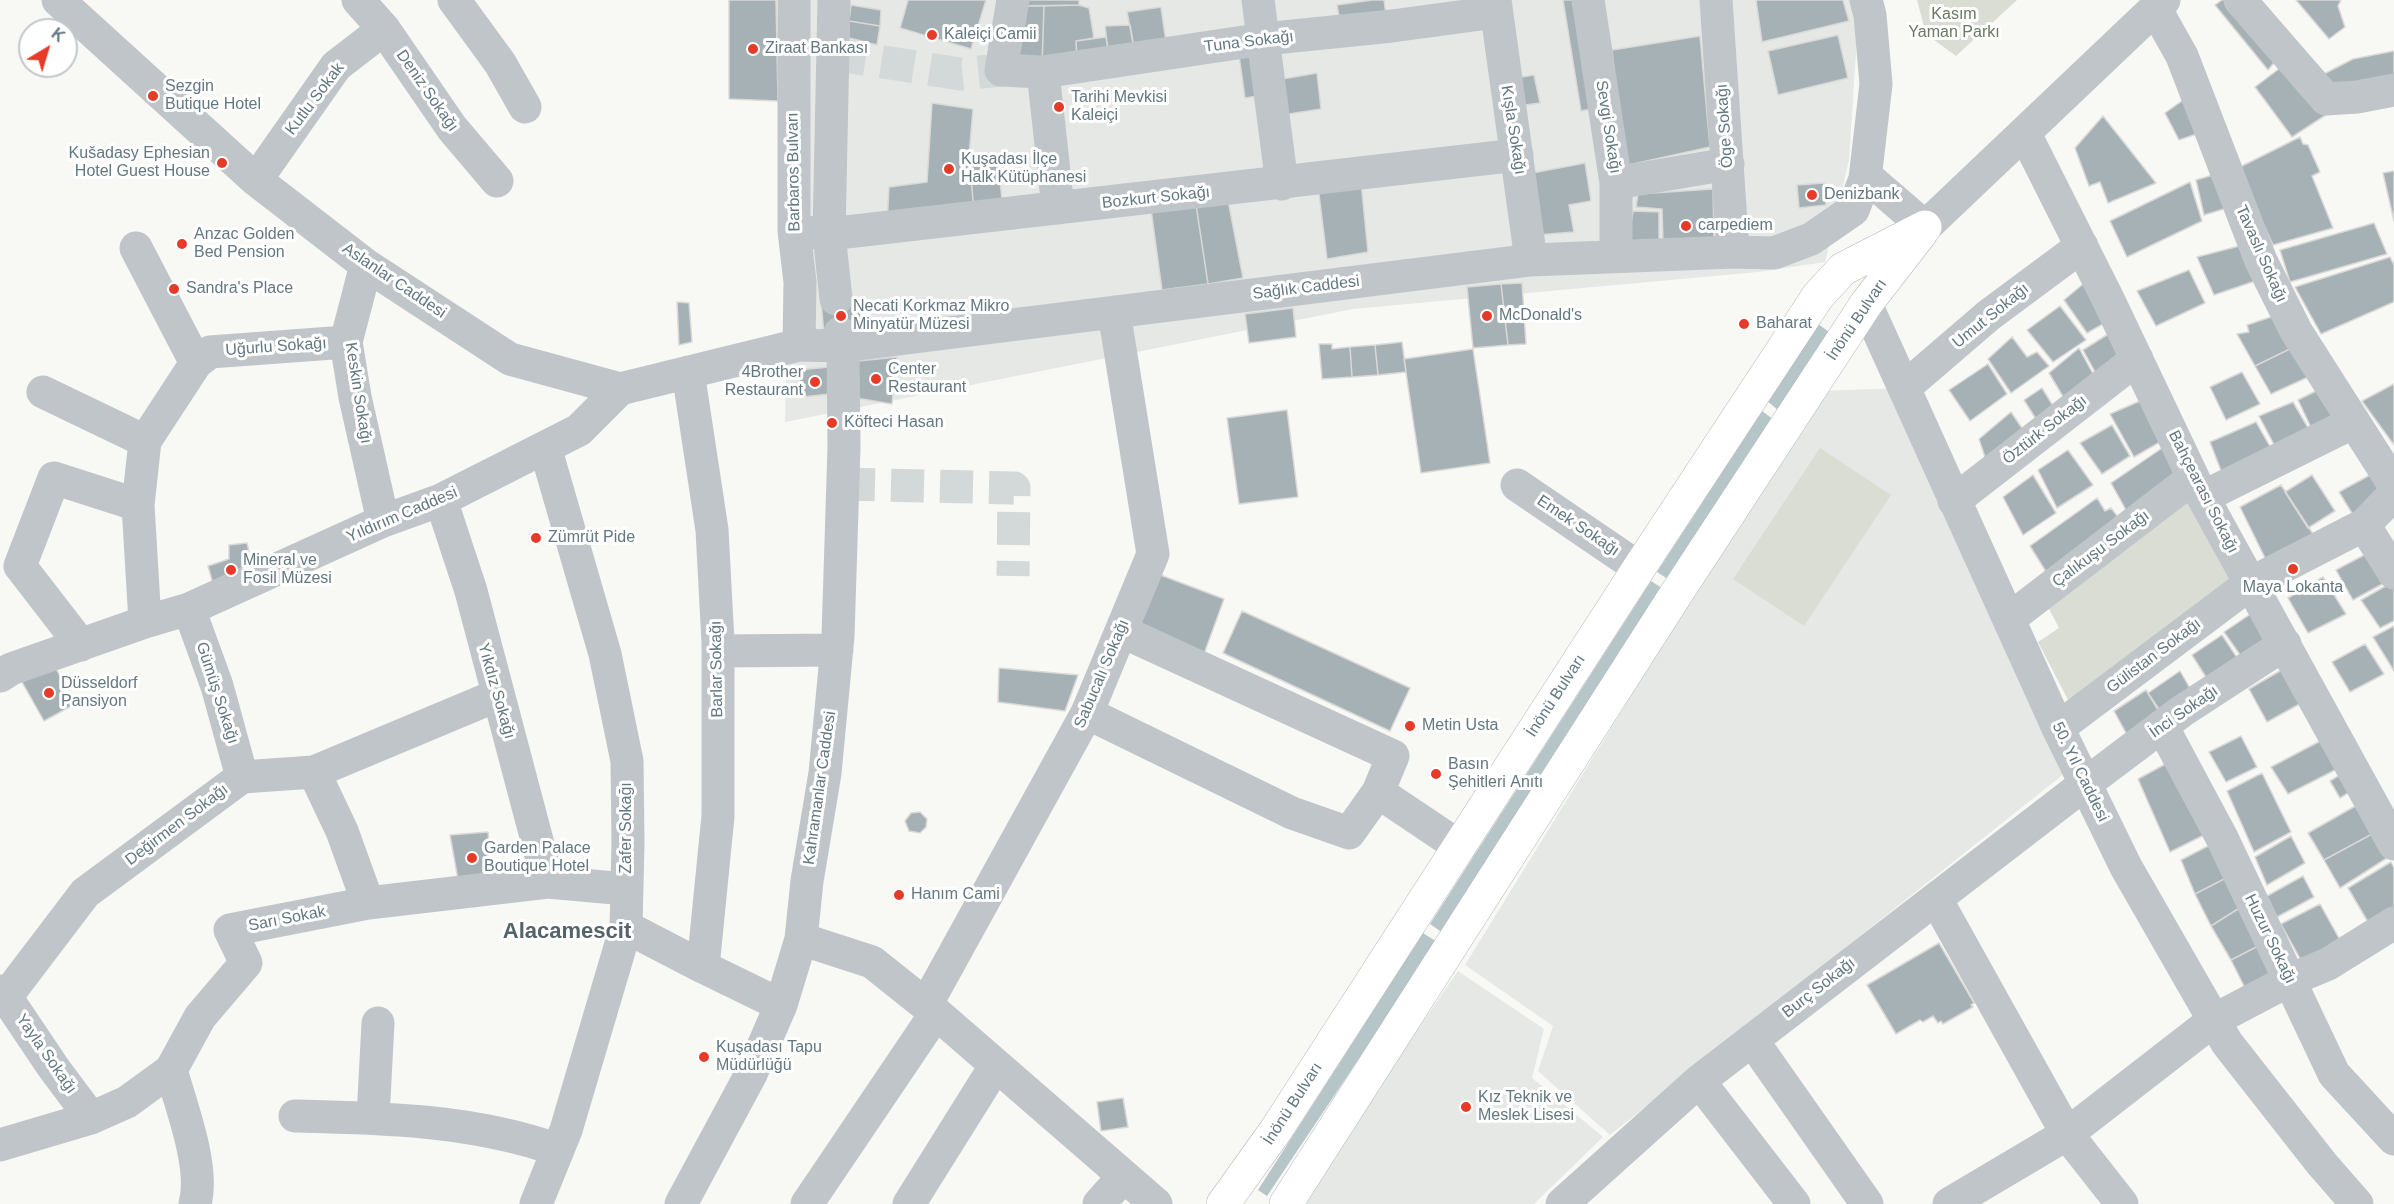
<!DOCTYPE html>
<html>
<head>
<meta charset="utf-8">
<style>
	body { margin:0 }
	#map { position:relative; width:2394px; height:1204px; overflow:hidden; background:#f8f8f5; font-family:Helvetica,sans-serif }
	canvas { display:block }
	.north { position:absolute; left:18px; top:18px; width:60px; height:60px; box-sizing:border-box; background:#fff; border:2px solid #c1c9cd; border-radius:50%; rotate:38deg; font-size:16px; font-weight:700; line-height:24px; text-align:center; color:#637881 }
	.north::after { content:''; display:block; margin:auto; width:21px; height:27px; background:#e53b28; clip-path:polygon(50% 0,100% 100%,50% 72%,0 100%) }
</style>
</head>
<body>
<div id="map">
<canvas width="2394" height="1204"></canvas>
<div class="north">K</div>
</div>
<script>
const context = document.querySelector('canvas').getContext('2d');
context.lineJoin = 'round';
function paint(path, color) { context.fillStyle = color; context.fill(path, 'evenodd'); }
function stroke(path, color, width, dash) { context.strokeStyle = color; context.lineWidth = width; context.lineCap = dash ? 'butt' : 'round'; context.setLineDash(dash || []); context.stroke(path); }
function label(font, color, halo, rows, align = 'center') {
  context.font = font + ' Helvetica,sans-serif'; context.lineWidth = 6; context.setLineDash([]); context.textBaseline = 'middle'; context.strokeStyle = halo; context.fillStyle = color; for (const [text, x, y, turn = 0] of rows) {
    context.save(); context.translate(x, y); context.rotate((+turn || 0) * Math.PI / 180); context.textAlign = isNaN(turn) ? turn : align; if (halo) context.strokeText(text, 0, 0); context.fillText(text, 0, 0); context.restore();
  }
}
paint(new Path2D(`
	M783,0H1850L1858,21L1849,160L1825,262L1758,272L1353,309L785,422L787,336Z
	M1904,388L2065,773L1610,1135L1538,1071L1553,1026L1465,965L1819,391Z
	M1458,971L1544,1029L1532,1078L1603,1137L1534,1204H1298Z`), '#e6e8e6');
paint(new Path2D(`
	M1917,0H2017L1956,56L1926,34Z
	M1820,448L1891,495L1804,626L1733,579Z
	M2190,489L2242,581L2068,700L2038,642L2059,628L2045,601Z`), '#d9ddd4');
paint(new Path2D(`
	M1817,323L1829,332L1778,410L1767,401Z
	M1762,411L1773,419L1671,581L1657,572Z
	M1651,581L1665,590L1443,933L1430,924Z
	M1423,933L1437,942L1267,1196L1258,1190Z`), '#b6c6c8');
const building = new Path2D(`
	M729,0H776L778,101L729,99Z
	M908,0H986L971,49L900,28Z
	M1017,0H1079V5L1016,6Z
	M1372,0H1384L1387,22L1341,28L1337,5Z
	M1563,0H1581L1600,107L1581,111Z
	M1756,0H1843L1849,21L1762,42Z
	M2222,0H2234L2281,54L2268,70L2215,5Z
	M2296,0H2341L2338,6L2345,27L2329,39Z
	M851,5L881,10L880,26L849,21Z
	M1079,5L1089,8L1094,38L1076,41L1077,62L1042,66L1044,6Z
	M1016,6H1044L1042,66H1008Z
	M1161,7L1167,49L1135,53L1127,12Z
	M849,21L880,26L877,45L849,38Z
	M1130,25L1135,53L1109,58L1105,26Z
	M1838,35L1848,78L1778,95L1768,51Z
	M1700,36L1710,147L1624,166L1612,50Z
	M1106,37L1109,58L1077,62L1076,41Z
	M1258,45L1265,95L1245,98L1238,48Z
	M2394,51V85L2342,94L2324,74L2353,59Z
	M2288,62L2332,111L2292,137L2255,87Z
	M1317,73L1321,109L1276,116L1271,81Z
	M1534,75L1540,103L1511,107L1509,79Z
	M2193,93L2208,130L2179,140L2165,113Z
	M932,103L973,109L969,156L974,211L887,224L889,187L927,182Z
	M2103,116L2156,183L2108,203L2100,182L2089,186L2075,148Z
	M2300,137L2303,144L2308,145L2320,172L2312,176L2333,228L2273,245L2238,168Z
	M997,155L1003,208L974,211L969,156Z
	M1585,163L1591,201L1569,205L1574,232L1537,235L1527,174Z
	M2394,171V221L2383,173Z
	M2223,172L2237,205L2204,215L2196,180Z
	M1361,182L1368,252L1327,259L1318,186Z
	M2190,182L2202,221L2127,257L2110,221Z
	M1824,183L1826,205L1799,208L1797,185Z
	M1713,189L1714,242H1663L1662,209L1636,207L1638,194Z
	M1227,195L1243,278L1208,284L1195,198Z
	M1195,198L1208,284L1162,290L1150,202Z
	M1633,211L1659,212V243H1628Z
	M2374,223L2387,254L2290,282L2280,250Z
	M2251,243L2264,278L2214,295L2197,257Z
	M2390,257L2394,265V302L2321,334L2295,287Z
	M2189,270L2205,303L2156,326L2137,291Z
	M2088,280L2112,319L2087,333L2064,300Z
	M1522,283L1526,344L1508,345L1501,284Z
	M1501,284L1508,345L1473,348L1467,287Z
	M859,297L862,332L824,335L821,300Z
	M677,302L689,303L692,342L679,345Z
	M2060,306L2086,340L2053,362L2027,330Z
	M1293,308L1296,337L1249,343L1245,314Z
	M2271,317L2302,343L2255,366L2237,334L2249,332L2247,325Z
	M2113,331L2131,359L2100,381L2083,350Z
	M2012,337L2027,357L2037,352L2049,366L2011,393L1988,359Z
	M1402,342L1406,372L1378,375L1375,345Z
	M2302,343L2317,373L2271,394L2255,366Z
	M1319,344H1332V349L1350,347L1352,377L1322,379Z
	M1375,345L1378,375L1352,377L1350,347Z
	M2079,348L2098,383L2068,405L2049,373Z
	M1473,349L1490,463L1421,473L1404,359Z
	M897,357L892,404L856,398L858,361Z
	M1988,364L2007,394L1970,421L1949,390Z
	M829,367L830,394L802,397L798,370Z
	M2242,372L2260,404L2226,420L2210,387Z
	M2394,384V445L2362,401Z
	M2328,385L2352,421L2316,438L2298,400Z
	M2042,388L2058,414L2041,427L2024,400Z
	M2147,398L2167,438L2134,457L2110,414Z
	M2293,402L2314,438L2279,454L2259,416Z
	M1287,410L1298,497L1239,504L1227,418Z
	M2011,412L2028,437L1985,457L1979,439Z
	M2256,422L2276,457L2225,481L2210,442Z
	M2112,425L2130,456L2102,474L2080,443Z
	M2168,444L2189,476L2131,519L2111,483Z
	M2068,450L2093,485L2057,508L2038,470Z
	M2379,470L2392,494L2355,518L2339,492Z
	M2033,475L2056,513L2023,535L2003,497Z
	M2312,475L2335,511L2308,528L2285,492Z
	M2281,485L2313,534L2267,562L2240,507Z
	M2097,498L2105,511L2111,508L2125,526L2050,578L2030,546Z
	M247,543L254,574L215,591L208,566L229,559V545Z
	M2368,553L2386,582L2353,600L2336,570Z
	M1155,573L1224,599L1204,654L1135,628Z
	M2323,577L2346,614L2308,633L2288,598Z
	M2391,583L2394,589V621L2380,628L2361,600Z
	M1242,611L1410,688L1390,731L1223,653Z
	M2255,611L2275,643L2245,662L2224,632Z
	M2394,626V671L2373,637Z
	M2222,635L2242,665L2211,685L2192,655Z
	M2365,644L2384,674L2350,692L2332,662Z
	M54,665L75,704L44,721L22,682Z
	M999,668L1078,675L1065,711L998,702Z
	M2285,668L2305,701L2267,722L2249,689Z
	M2180,671L2195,697L2165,718L2148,693Z
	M2146,690L2164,720L2131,742L2114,711Z
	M2241,736L2257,767L2226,782L2209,752Z
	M2326,738L2343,766L2288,794L2271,767Z
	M2171,761L2204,835L2170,852L2138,779Z
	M2262,773L2291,832L2254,852L2227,791Z
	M2343,773L2353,790L2340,798L2330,781Z
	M2359,804L2374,833L2324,860L2308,833Z
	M920,812L927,819L926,827L920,833L909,831L905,821L911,813Z
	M488,832L493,882L459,885L450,835Z
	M2374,833L2387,858L2340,888L2324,860Z
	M2291,836L2305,863L2267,885L2255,857Z
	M2212,844L2228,877L2195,894L2181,860Z
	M2391,862L2394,868V908L2368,922L2348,888Z
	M2303,876L2314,897L2277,917L2267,896Z
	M2228,877L2241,907L2211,926L2195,894Z
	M2320,904L2340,940L2302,962L2281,924Z
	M2241,907L2262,944L2231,960L2211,926Z
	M1939,943L1974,1003L1971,1005L1973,1007L1943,1024L1941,1021L1938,1023L1933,1016L1923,1022L1920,1020L1896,1034L1867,985Z
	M2262,944L2278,978L2248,994L2231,960Z
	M1123,1098L1128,1127L1101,1131L1097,1102Z`);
paint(building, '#a6b1b5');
stroke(building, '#dad9d8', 1.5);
stroke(new Path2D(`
	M833,54L960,74L1001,70
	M842,484L1014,488L1013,576`), '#d3d8d8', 33, [33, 16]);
const major = new Path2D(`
	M1223,1204L1276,1130L1639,568L1818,296L1843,269L1925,227
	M1286,1204L1676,594L1866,304L1921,233`);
stroke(major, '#b3b9bc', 34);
stroke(new Path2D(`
	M58,0L256,180L366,265L510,359L620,389L799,345L843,346L1531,260L1733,252L1774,253L1811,239L1853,210L1865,179L1876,84L1870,15L1866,0
	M358,0L384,29L452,128L497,181
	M454,0L500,63L525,107
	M794,0V231L800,282L799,345
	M834,0L829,234L836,299
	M1013,0L1001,70L1043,72L1264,39L1392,26L1496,12
	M1258,0L1282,184
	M1495,0L1531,260
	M1588,0L1616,183V256
	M1716,0L1733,252
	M2240,0L2326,99L2357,97L2394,90
	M2155,8L2182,56L2261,261L2296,331L2394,485
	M1043,72L1058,208
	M2025,134L2108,299L2199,490L2394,844
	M1866,176L1925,227L2164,0
	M256,180L336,66L384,29
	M1616,183L1728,164
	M794,231L829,234L1517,155
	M136,248L196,363
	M366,265L346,342L355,397L383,521
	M1866,304L2058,728L2126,867L2227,1043L2322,1164L2357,1204
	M688,372L712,530L718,642V816L703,967
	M1904,388L1989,315L2082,246
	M43,392L145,441
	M1517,485L1639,568
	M2203,497L2354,422
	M441,500L471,591L548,882
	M1954,501L2137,359
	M2364,525L2394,573
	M189,609L217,686L242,777
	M2009,619L2193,478
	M145,622L138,505L145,441L196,363L210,352L346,342
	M1121,631L1393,756L1378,792
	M81,645L20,566L54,478L138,505
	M718,651L837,650
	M0,676L11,669L145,622L189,609L383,521L441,500L579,430L620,389
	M1087,713L1292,813L1349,833L1378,792L1460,847
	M2162,726L2222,838L2334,1074L2394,1139
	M2058,728L2251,583L2364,525L2394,494
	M314,772L342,831L368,903
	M1936,899L2067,1134L2122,1204
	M626,927L703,967L781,1005
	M801,939L872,962L936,1013L1156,1204
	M0,991L6,997L53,1067L91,1118
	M6,997L85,893L242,777L314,772L498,695
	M926,1005L1087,713L1153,554L1114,312
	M1752,1040L1867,1204
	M171,1070C181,1106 205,1167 195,1204
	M1699,1081L1794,1204
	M295,1116C384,1118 474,1120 558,1150
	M373,1118L378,1023
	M0,1145L91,1118L127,1102L171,1070L200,1017L246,963L230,930L368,903L548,882L626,889
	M536,1204L566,1130L626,927L628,843L627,761L605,654L545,447
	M681,1204L751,1074L781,1005L801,939L807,881L825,773L838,636L844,447L843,346L840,333
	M807,1204L936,1013
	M909,1204L996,1065
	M1099,1204L1124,1176
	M1562,1204L1699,1081L2085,784L2182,711L2285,644
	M1949,1204L2067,1134L2214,1020L2290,980L2328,964L2394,923`), '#bfc5c8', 33);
stroke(major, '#fff', 33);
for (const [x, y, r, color] of [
	[932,35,6,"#e53b28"],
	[753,49,6,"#e53b28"],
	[153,96,6,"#e53b28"],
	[1059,107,6,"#e53b28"],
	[222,163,6,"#e53b28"],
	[949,169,6,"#e53b28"],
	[1812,195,6,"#e53b28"],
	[1686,226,6,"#e53b28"],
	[182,244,6,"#e53b28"],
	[174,289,6,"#e53b28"],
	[841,316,6,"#e53b28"],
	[1487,316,6,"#e53b28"],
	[1744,324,6,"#e53b28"],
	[876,379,6,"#e53b28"],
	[815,382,6,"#e53b28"],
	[832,423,6,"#e53b28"],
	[536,538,6,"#e53b28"],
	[2293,569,6,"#e53b28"],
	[231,570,6,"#e53b28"],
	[49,693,6,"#e53b28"],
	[1410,726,6,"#e53b28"],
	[1436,774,6,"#e53b28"],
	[472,858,6,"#e53b28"],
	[899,895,6,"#e53b28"],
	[704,1057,6,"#e53b28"],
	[1466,1107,6,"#e53b28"]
]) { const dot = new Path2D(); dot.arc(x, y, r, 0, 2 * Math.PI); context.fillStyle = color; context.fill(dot); stroke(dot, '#fff', 2); }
label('16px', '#697962', '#fff', [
	["Kasım",1954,15],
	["Yaman Parkı",1954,33]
]);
label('16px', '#637881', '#fff', [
	["Kaleiçi Camii",944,35],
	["Ziraat Bankası",765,49],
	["Sezgin",165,87],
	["Butique Hotel",165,105],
	["Tarihi Mevkisi",1071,98],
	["Kaleiçi",1071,116],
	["Kušadasy Ephesian",210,154,"right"],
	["Hotel Guest House",210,172,"right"],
	["Kuşadası İlçe",961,160],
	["Halk Kütüphanesi",961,178],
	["Denizbank",1824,195],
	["carpediem",1698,226],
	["Anzac Golden",194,235],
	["Bed Pension",194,253],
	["Sandra's Place",186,289],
	["Necati Korkmaz Mikro",853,307],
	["Minyatür Müzesi",853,325],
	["McDonald's",1499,316],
	["Baharat",1756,324],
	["Center",888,370],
	["Restaurant",888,388],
	["4Brother",803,373,"right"],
	["Restaurant",803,391,"right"],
	["Köfteci Hasan",844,423],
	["Zümrüt Pide",548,538],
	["Mineral ve",243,561],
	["Fosil Müzesi",243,579],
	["Maya Lokanta",2293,588,"center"],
	["Düsseldorf",61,684],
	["Pansiyon",61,702],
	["Metin Usta",1422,726],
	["Basın",1448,765],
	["Şehitleri Anıtı",1448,783],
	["Garden Palace",484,849],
	["Boutique Hotel",484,867],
	["Hanım Cami",911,895],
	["Kuşadası Tapu",716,1048],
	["Müdürlüğü",716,1066],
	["Kız Teknik ve",1478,1098],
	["Meslek Lisesi",1478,1116]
], 'left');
label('16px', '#637881', '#fff', [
	["Tuna Sokağı",1249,42,-7],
	["Deniz Sokağı",427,91,55],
	["Kutlu Sokak",315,99,-53],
	["Öge Sokağı",1725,126,-94],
	["Sevgi Sokağı",1608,127,81],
	["Kışla Sokağı",1513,130,81],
	["Barbaros Bulvarı",794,172,-91],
	["Bozkurt Sokağı",1156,198,-6],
	["Tavaslı Sokağı",2261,254,66],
	["Aslanlar Caddesi",394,281,34],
	["Sağlık Caddesi",1306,288,-7],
	["Umut Sokağı",1991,316,-39],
	["İnönü Bulvarı",1857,320,-56],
	["Uğurlu Sokağı",276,347,-4],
	["Keskin Sokağı",358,393,81],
	["Öztürk Sokağı",2045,430,-38],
	["Bahçearası Sokağı",2203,492,63],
	["Yıldırım Caddesi",402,515,-23],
	["Emek Sokağı",1578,526,34],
	["Çalıkuşu Sokağı",2101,549,-37],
	["Gülistan Sokağı",2154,656,-37],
	["Barlar Sokağı",717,669,-91],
	["Sabucalı Sokağı",1102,674,-67],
	["Yıkdız Sokağı",496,691,74],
	["Gümüş Sokağı",217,693,72],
	["İnönü Bulvarı",1556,696,-57],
	["İnci Sokağı",2184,712,-35],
	["50. Yıl Caddesi",2080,772,64],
	["Kahramanlar Caddesi",820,788,-82],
	["Değirmen Sokağı",177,825,-37],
	["Zafer Sokağı",627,828,-90],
	["Sarı Sokak",287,919,-11],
	["Huzur Sokağı",2270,939,64],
	["Burç Sokağı",1819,988,-38],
	["Yayla Sokağı",46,1054,55],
	["İnönü Bulvarı",1293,1104,-57]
]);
label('bold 22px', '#55646c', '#fff', [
	["Alacamescit",567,932]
]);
</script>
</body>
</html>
